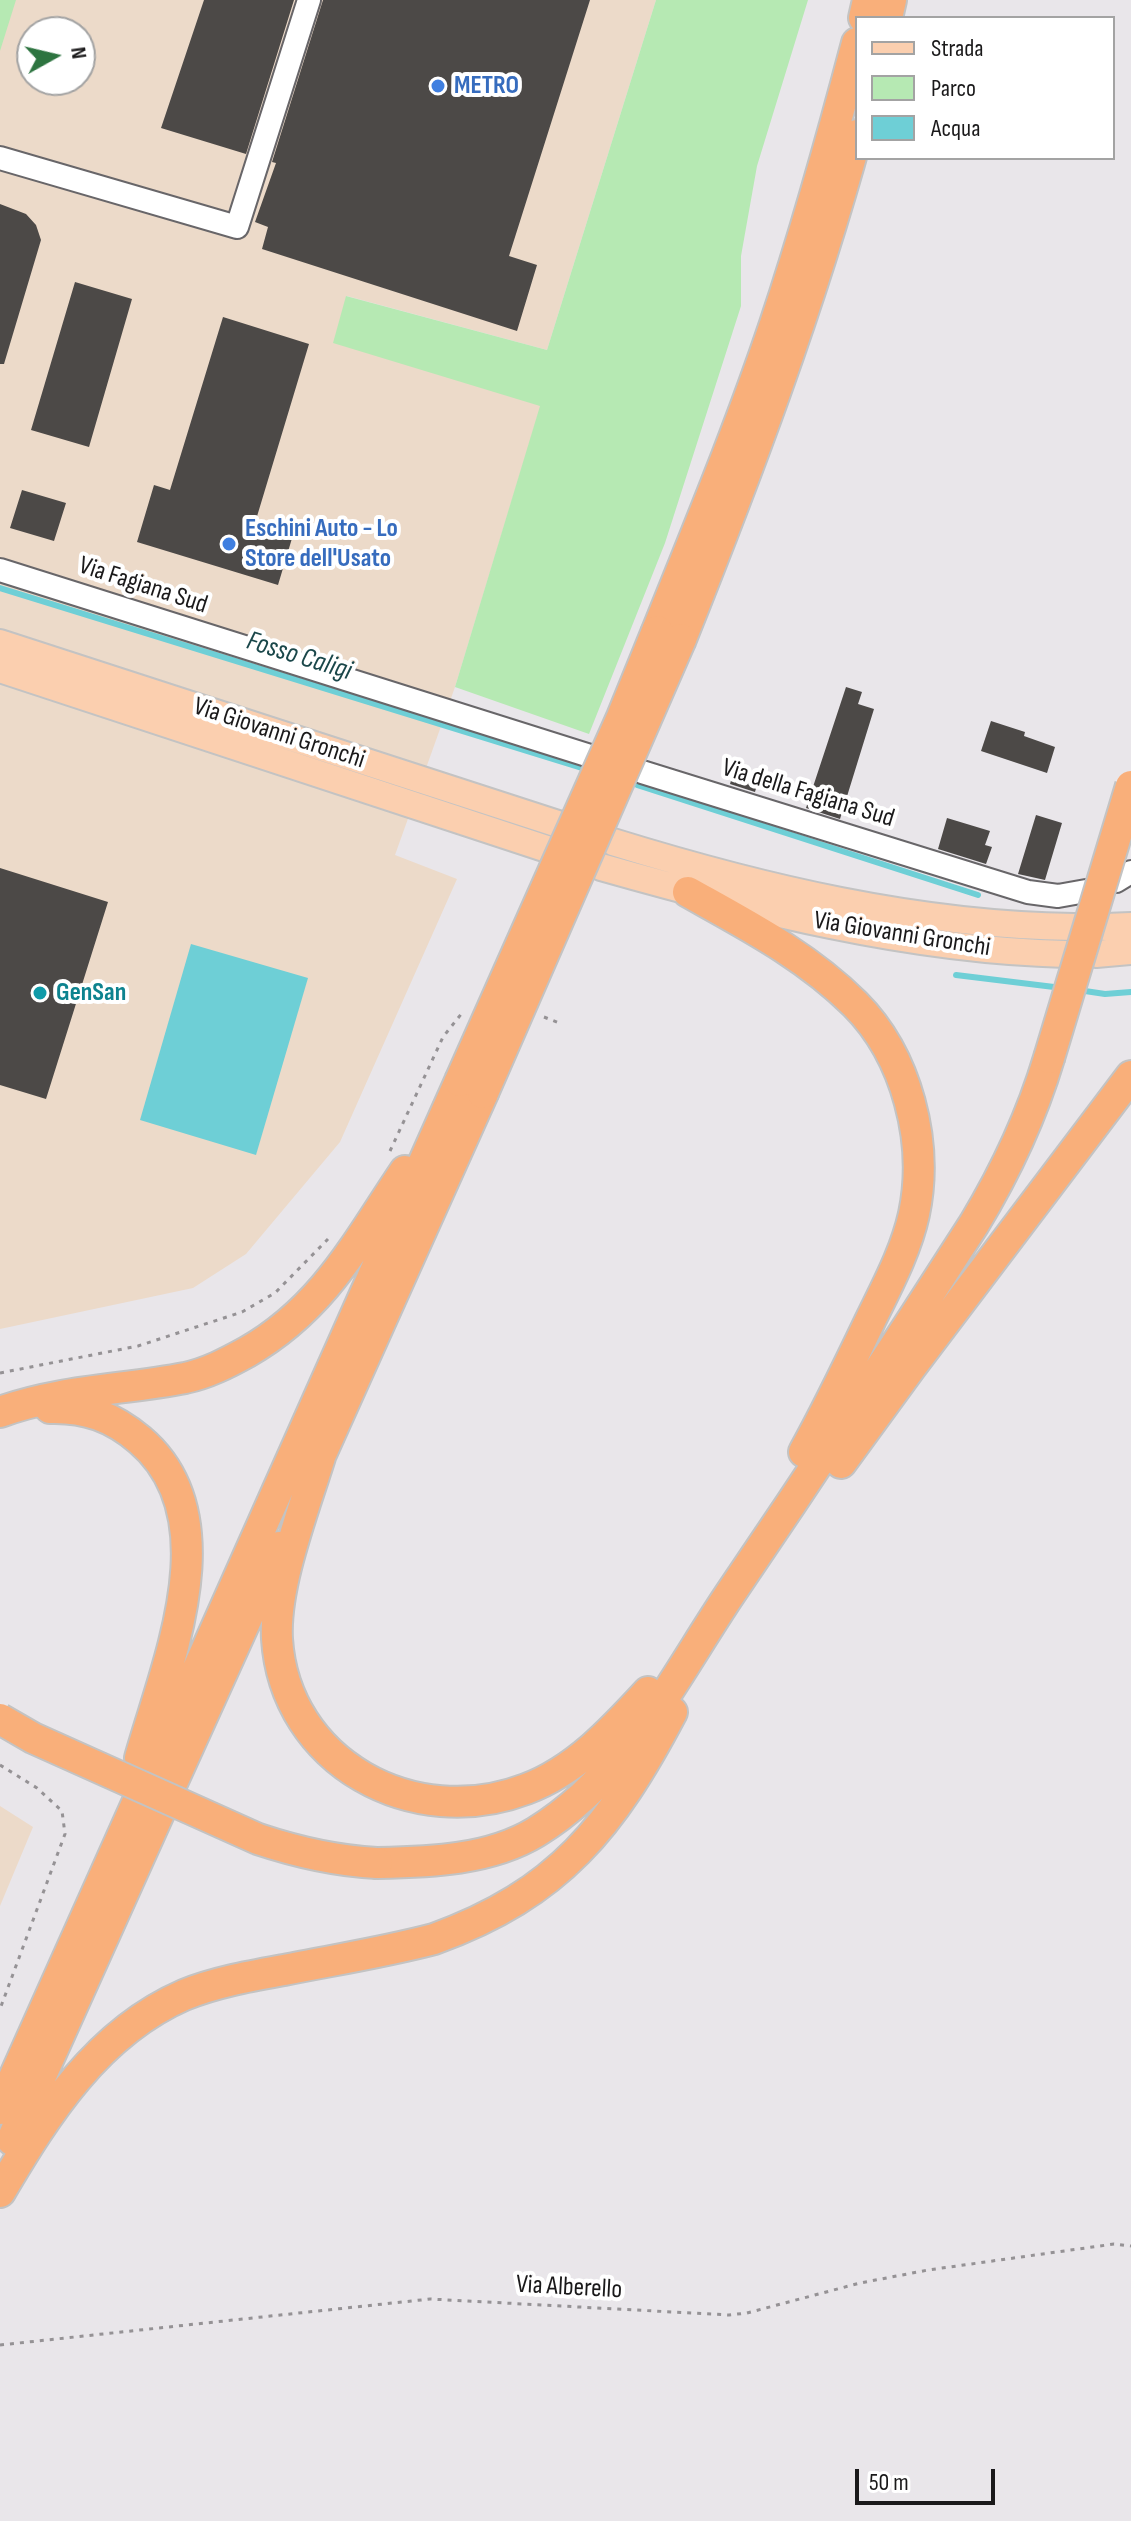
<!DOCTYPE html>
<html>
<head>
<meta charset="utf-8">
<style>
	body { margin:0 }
	#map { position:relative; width:1131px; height:2521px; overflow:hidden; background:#e9e6ea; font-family:"Sofia Sans Condensed",sans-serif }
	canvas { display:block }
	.legend { position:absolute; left:855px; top:16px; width:260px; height:144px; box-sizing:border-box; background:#fff; border:2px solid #a3a3a3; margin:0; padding:10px 14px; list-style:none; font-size:24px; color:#1a191a }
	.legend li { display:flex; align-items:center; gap:16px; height:40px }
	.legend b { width:40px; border:2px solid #a3a3a3 }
	.north { position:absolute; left:16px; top:16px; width:80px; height:80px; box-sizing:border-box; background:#fff; border:2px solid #a3a3a3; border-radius:50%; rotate:82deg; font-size:22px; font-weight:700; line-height:32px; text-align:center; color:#1a191a }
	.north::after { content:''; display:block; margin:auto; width:28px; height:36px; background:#2d7440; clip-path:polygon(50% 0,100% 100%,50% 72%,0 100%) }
	.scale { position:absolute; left:855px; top:2469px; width:140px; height:36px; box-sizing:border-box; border:4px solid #1a191a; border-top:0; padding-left:10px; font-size:24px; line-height:28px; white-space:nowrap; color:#1a191a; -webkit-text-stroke:6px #fff; paint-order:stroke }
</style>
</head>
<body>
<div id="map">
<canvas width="1131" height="2521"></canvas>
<ul class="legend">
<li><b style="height:10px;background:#fbcfaf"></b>Strada</li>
<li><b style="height:22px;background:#b6e9b3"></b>Parco</li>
<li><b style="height:22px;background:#6ecfd6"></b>Acqua</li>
</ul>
<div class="north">N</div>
<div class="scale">50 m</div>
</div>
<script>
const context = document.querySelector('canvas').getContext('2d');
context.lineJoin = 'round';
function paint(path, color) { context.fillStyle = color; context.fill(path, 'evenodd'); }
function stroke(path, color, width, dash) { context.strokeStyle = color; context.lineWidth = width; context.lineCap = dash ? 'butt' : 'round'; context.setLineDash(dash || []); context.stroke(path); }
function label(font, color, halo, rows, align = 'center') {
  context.font = font + ' "Sofia Sans Condensed",sans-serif'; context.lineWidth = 8; context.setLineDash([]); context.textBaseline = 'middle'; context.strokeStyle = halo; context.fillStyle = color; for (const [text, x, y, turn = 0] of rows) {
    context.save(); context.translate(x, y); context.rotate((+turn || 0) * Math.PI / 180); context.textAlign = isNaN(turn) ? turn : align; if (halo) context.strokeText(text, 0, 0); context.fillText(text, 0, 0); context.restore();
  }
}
paint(new Path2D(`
	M0,0H656L547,350L347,296L334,342L541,405L455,687L395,855L457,879L340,1142L246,1254L193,1288L0,1329ZM32,32H80V80H32Z
	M0,1806L33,1827L0,1906Z`), '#ecdac9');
paint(new Path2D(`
	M0,0H16L0,51Z
	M656,0H808L757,166L741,256V306L665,543L589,734L455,687L540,406L333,343L346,296L547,350Z`), '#b6e9b3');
paint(new Path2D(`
	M191,944L308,978L256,1155L140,1120Z`), '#6ecfd6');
stroke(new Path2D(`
	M0,588L585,769
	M637,785L978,895
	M956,975L1054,987
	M1085,991L1105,994L1131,992`), '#6ecfd6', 6);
paint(new Path2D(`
	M204,0H294L246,154L161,128Z
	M323,0H590L509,256L537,265L517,331L262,249L268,227L255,222L276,163L272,162Z
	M0,204L26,214L36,225L41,240L4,364H0Z
	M75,282L132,299L89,447L31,430Z
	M223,317L309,344L255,523L293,535L278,585L137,542L154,485L170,490Z
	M22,490L66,503L54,541L10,528Z
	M846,687L862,692L858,704L874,709L840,819L806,808Z
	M991,721L1025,732L1024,736L1055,747L1047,773L981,751Z
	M735,767L760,774L755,792L730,784Z
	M1036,815L1062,823L1045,880L1018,874Z
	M947,818L990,831L985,845L992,847L986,864L938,849Z
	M0,868L108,902L46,1099L0,1085Z`), '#4c4947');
const minor = new Path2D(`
	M0,158L237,227L309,0
	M0,570L590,756
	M642,772L1028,892L1058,896L1086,891
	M1116,881L1131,872`);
const major = new Path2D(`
	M0,643L558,824
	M0,669L547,849
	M613,842C762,888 917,925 1074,927
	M601,867C753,910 907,950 1065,954
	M1105,927L1131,926
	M1096,954L1131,951`);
const highway = new Path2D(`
	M864,18L868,0
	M887,18L891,0
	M657,631C698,529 740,428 775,324C806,231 832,138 857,43
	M681,639C747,474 810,307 857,135
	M688,892C747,925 807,956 855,1004C907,1056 929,1142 914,1214C906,1251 887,1286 870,1321C849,1365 828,1409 804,1452
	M50,1408C86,1407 113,1417 140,1440C231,1517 166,1665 140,1758
	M0,1412C60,1390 123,1390 185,1378C208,1373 227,1363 247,1352C324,1308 357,1242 405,1171
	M320,1457C304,1509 274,1585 277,1639C285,1763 414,1832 526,1789C575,1771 613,1730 648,1692
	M841,1463L911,1367L1131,1076
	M312,1474L483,1093
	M152,1772L460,1081
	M172,1783L279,1547
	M377,1863C431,1862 490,1860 536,1832C626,1777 673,1679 730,1594C813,1472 894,1349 974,1224C1006,1171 1031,1118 1049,1058
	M0,2109L138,1801
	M12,2140L160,1811
	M0,2192C46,2114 97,2033 184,1995C216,1982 251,1976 284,1970C334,1960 385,1952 434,1939C559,1894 612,1826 672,1712`);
stroke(minor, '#686669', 26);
stroke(major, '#c3c3c3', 30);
stroke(highway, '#c3c3c3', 34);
stroke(new Path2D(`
	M544,1017L559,1023
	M390,1151L443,1037L462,1013
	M0,1373L138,1346L242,1312L275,1293L328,1239
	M0,1765L37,1788L62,1811L65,1834L0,2009
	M0,2345L430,2299L729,2315L747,2313L860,2283L928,2270L1114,2244L1131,2246`), '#959295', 3, [4, 6]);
stroke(minor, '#fff', 22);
stroke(major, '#fbcfaf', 26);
stroke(highway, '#f9af7a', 30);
const highwayBridge = new Path2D(`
	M1049,1058L1131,786
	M460,1081L622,717L657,631
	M483,1093L681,639
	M0,1719L33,1738L258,1839C297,1852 336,1861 377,1863`);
stroke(highwayBridge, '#c3c3c3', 34, []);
stroke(highwayBridge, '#f9af7a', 30);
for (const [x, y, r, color] of [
	[438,86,8,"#3f7fe0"],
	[229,544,8,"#3f7fe0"],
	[40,993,8,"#0f9aa8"]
]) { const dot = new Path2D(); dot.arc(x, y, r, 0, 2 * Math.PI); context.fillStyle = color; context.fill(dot); stroke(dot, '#fff', 3); }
label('bold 26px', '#366cbe', '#fff', [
	["METRO",454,86],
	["Eschini Auto - Lo",245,529],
	["Store dell'Usato",245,559]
], 'left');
label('26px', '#1a191a', '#fff', [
	["Via Fagiana Sud",143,586,18],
	["Via Giovanni Gronchi",279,734,18],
	["Via della Fagiana Sud",808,794,17],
	["Via Giovanni Gronchi",902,935,9],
	["Via Alberello",569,2288,3]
]);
label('bold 26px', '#0d838f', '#fff', [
	["GenSan",56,993]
], 'left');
label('italic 28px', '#1a474a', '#fff', [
	["Fosso Caligi",299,657,17]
]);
</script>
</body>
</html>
